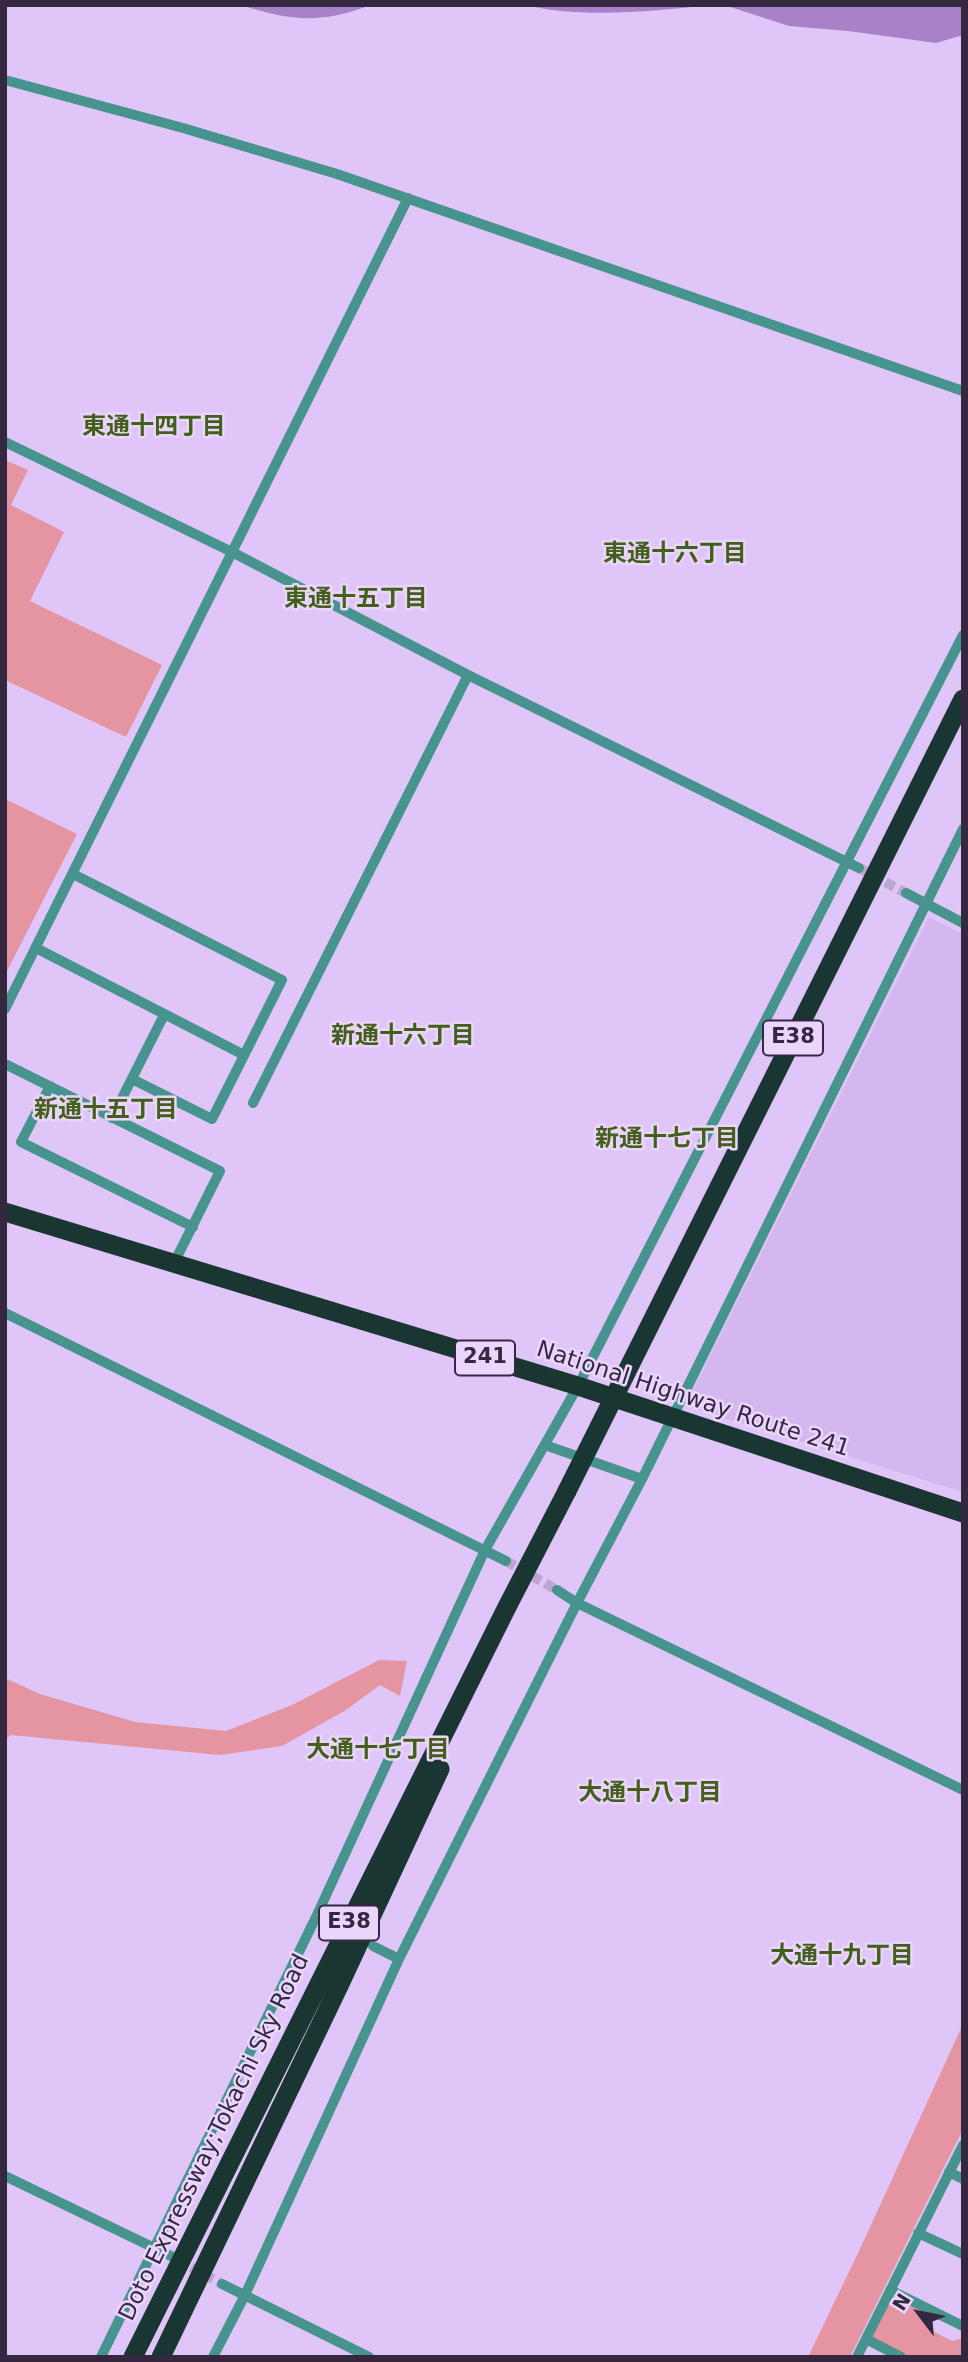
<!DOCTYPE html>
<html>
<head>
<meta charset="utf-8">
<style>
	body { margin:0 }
	#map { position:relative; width:968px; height:2362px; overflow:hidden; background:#e0c5f8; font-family:"DejaVu Sans",sans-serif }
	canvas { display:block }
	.frame { position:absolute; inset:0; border:7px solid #352740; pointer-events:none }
	.north { position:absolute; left:884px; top:2278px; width:70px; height:70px; -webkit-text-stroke:5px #ead6fc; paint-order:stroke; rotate:302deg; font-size:19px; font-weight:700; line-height:28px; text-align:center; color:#352740 }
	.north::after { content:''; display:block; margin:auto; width:24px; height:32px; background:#352740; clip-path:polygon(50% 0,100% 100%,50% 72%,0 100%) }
</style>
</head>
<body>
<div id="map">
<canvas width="968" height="2362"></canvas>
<div class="frame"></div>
<div class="north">N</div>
</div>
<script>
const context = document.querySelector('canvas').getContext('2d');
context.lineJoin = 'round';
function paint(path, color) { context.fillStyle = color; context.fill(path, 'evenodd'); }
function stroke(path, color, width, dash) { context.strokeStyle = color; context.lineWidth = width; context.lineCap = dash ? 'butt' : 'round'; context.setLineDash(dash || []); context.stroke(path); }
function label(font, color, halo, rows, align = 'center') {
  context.font = font + ' "DejaVu Sans","Noto Sans JP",sans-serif'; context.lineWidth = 5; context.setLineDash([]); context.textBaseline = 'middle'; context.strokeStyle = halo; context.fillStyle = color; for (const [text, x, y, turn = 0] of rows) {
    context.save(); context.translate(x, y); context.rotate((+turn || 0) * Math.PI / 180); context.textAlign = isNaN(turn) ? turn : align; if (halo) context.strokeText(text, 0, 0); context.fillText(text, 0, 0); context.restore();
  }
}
paint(new Path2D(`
	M929,917L963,934V1492L685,1406Z`), '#d4b7ee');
paint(new Path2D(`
	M5,460L28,470L11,505L64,532L30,601L162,665L126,737L5,680Z
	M5,799L77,834L5,975Z
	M379,1660L407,1661L400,1696L380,1685L346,1710L282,1746L220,1755L11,1735L5,1740V1678L40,1694L135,1722L226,1731L292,1705Z
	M963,2024V2129L850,2357H808L860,2249Z
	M893,2294L926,2312L931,2330L952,2341L963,2338V2357H910L871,2337Z`), '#e594a2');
paint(new Path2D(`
	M241,5H370C322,24 290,21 241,5Z
	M527,5H710C656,11 579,19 527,5Z
	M724,5H963V35L936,43L848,31L789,26Z`), '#a882c8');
stroke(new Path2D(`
	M859,868L906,893
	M506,1561L557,1590
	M178,2260L222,2284`), '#bea5d3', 10, [10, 5]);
stroke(new Path2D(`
	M5,80L183,128L337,174L963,391
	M5,442L232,552L468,675L859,868
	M73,874L282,980L212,1119L132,1079
	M906,893L963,923
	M36,948L244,1055
	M5,1009L408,198
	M5,1064L220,1171L174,1263
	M50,1086L21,1142L193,1227
	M253,1103L468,675
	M112,1118L164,1015
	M5,1313L506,1561
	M545,1445L642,1479
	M557,1590L577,1603L963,1790
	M316,1917L337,1927
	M373,1946L399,1959
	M949,2172L963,2179
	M5,2176L173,2257
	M918,2233L963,2254
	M222,2284L369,2357
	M890,2290L963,2326
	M866,2339L901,2357
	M101,2357L316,1917L485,1550L578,1386L963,635
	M213,2357L245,2295L399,1959L577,1603L642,1479L963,829
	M857,2357L963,2145`), '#47938d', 10);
stroke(new Path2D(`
	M5,1212L578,1386L963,1513
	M624,1377L963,699
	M133,2357L507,1607L567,1491
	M161,2357L339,1986L440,1769`), '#1a3633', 19);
stroke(new Path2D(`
	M567,1491L624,1377`), '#1a3633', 19);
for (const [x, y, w] of [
	[793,1038,60],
	[485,1358,60],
	[349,1923,60]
]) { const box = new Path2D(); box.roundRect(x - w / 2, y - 17.5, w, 35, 5); context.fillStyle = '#ead6fc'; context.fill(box); stroke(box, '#352740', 2); }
label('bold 21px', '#352740', null, [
	["E38",793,1038],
	["241",485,1358],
	["E38",349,1923]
]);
label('23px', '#352740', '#ead6fc', [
	["National Highway Route 241",693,1400,18],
	["Doto Expressway;Tokachi Sky Road",215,2138,-64]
]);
label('bold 24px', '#445f1b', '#ead6fc', [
	["東通十四丁目",154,428],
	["東通十六丁目",675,555],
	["東通十五丁目",356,600],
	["新通十六丁目",403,1037],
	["新通十五丁目",106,1111],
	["新通十七丁目",667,1140],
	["大通十七丁目",378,1751],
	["大通十八丁目",650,1794],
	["大通十九丁目",842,1957]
]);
</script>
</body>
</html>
